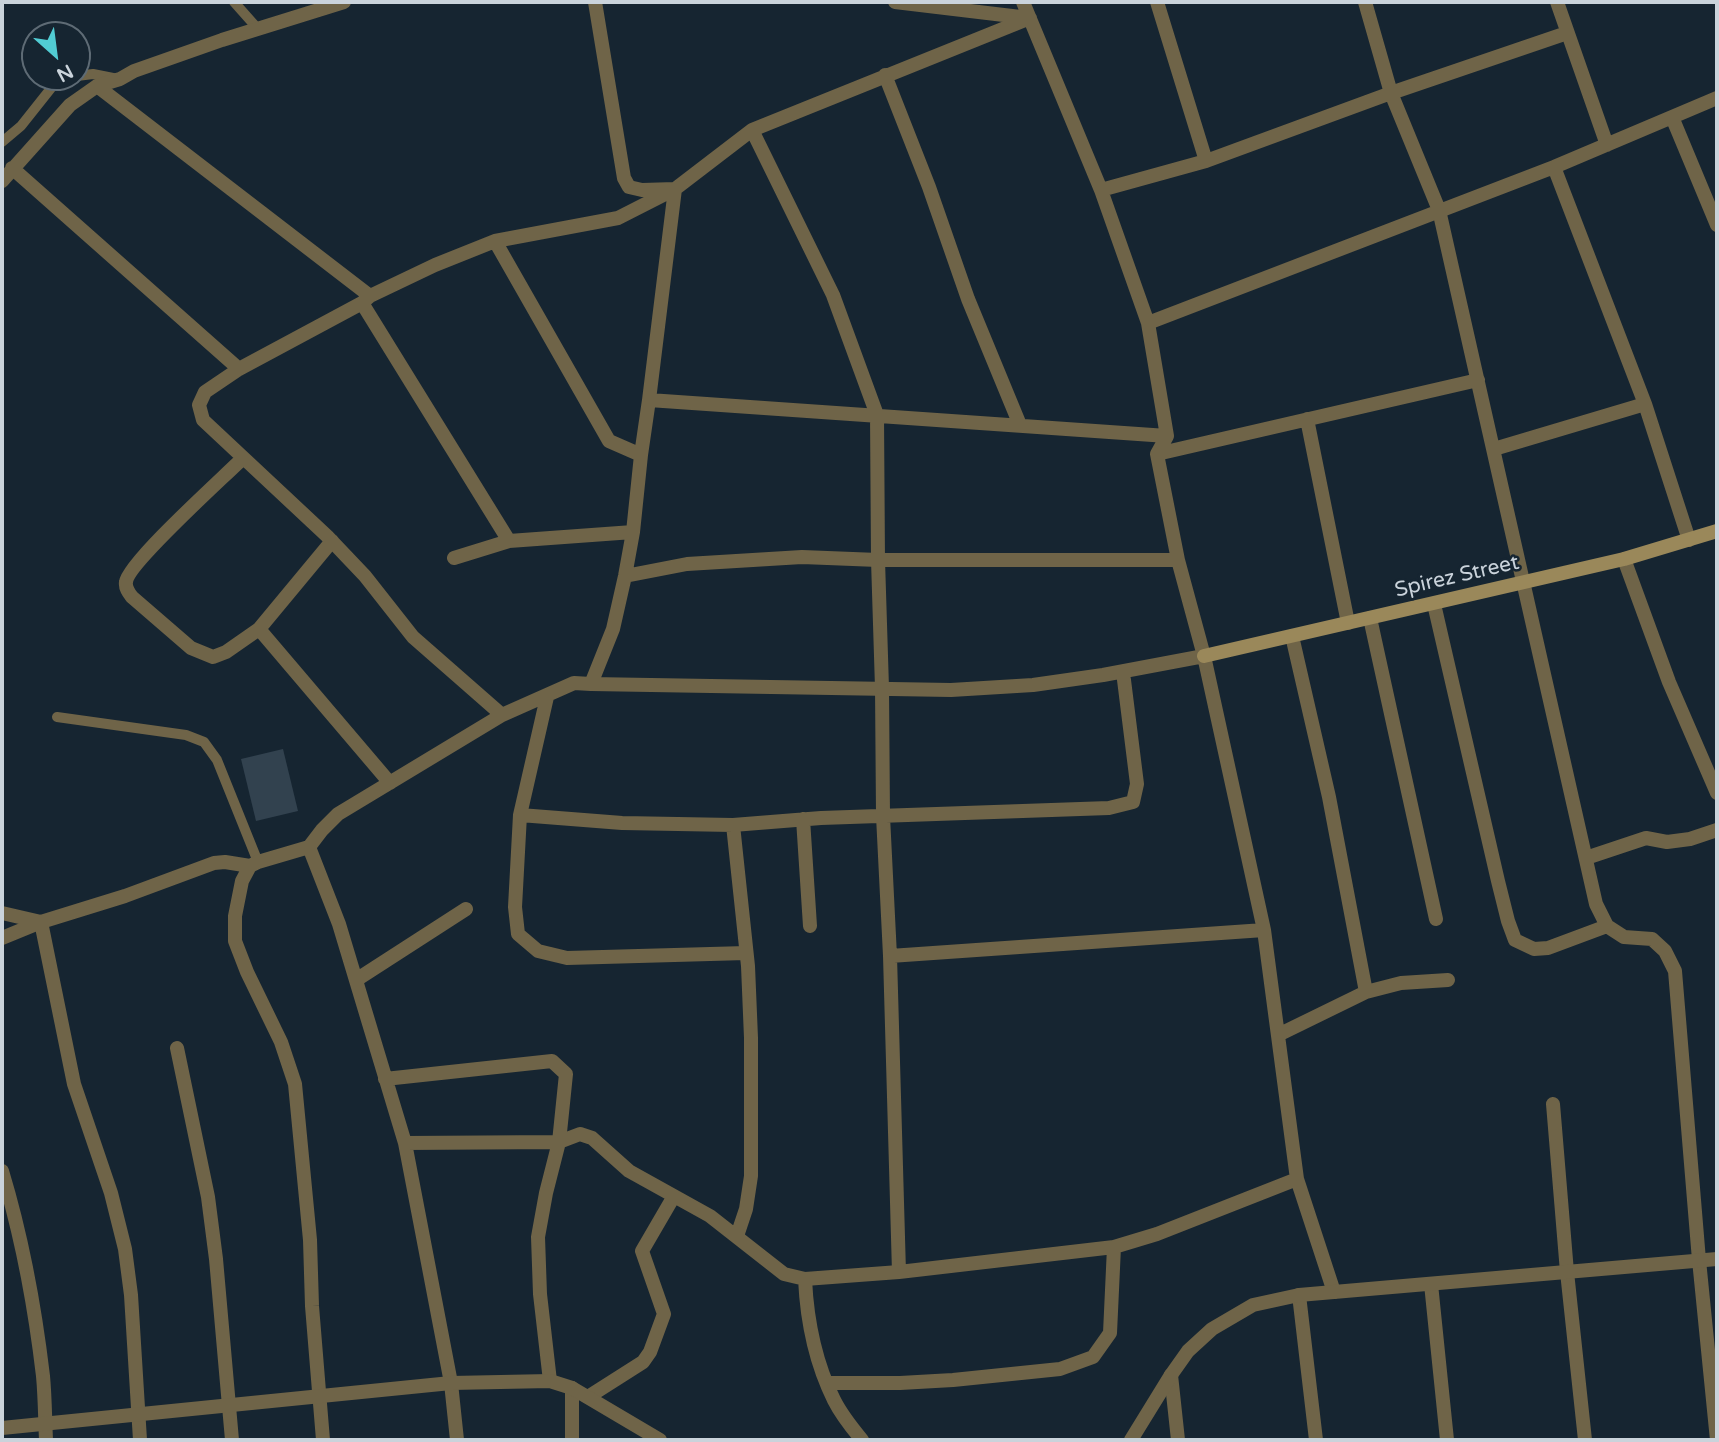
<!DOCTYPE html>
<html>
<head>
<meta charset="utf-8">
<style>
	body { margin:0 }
	#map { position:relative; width:1719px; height:1442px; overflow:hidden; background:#162531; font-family:"Varela Round",sans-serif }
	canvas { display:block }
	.frame { position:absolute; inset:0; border:4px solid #cad3db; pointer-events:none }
	.north { position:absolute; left:21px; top:21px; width:70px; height:70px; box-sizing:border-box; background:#162531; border:2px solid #5e6b75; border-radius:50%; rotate:152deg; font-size:19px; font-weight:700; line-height:28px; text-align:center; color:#cad3db }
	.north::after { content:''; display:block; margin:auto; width:24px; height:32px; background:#51ccd3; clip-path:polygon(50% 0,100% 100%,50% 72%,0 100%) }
</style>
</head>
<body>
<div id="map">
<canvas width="1719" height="1442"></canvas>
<div class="frame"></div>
<div class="north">N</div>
</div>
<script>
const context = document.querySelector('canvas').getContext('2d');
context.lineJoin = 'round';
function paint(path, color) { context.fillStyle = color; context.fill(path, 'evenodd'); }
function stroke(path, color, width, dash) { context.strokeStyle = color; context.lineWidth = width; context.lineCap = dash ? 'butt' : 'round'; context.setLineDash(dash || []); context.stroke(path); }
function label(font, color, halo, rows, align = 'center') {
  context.font = font + ' "Varela Round",sans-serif'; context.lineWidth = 5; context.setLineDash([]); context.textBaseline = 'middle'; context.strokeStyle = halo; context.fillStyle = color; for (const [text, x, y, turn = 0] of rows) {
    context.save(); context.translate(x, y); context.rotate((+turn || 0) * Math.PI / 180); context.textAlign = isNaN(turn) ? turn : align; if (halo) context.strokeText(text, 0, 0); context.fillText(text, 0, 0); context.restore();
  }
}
paint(new Path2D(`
	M283,749L298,811L256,821L241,759Z`), '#32424f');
stroke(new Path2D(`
	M234,2L258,29
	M77,76L93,74L118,79
	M2,142L21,126L52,87L71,77
	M57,717L186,735L204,742L217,760L258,862`), '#6f6448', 10);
stroke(new Path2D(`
	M595,2L624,178L629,187L642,190L675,189L649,400
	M895,2L1029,18
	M1023,2L1101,190L1148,323L1167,436L1157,454L1178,560L1204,656L1264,930L1297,1179L1334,1292
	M1157,2L1206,161
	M1365,2L1391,93L1439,210L1596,904L1607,926L1624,937L1652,939L1665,951L1675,971L1699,1260L1717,1440
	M1557,2L1607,145
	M885,75L929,187L968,299L1020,425
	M97,86L370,296
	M1672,117L1717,225
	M752,130L833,295L877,415L878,560L882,688L883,816L890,956L899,1272
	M1554,167L1645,404L1689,540
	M12,168L239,369
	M2,181L70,105L97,86L120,79L134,71L222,40L344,2
	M1101,190L1206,161L1391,93L1567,33
	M495,241L609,441L641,455
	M362,303L509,541
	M1148,323L1554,167L1717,98
	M1307,419L1348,623
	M1494,449L1645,404
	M1157,454L1478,380
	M243,458C224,477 128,563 126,582C125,588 129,593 132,597L191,648L213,657L226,652L259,629L390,783
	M454,558L509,541L633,532
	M1624,559L1669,682L1717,793
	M625,576L687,564L802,557L878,560H1178
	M1434,604L1498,881L1508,921L1515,940L1534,949L1548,948L1607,926
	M1370,618L1436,919
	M259,629L332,541
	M1292,636L1329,797L1366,992
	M591,684L951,690L1033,685L1103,675L1204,656
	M547,697L520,815L515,907L518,934L538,951L567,958L746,953
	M502,715L413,637L365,576L327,536L203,420L199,405L205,392L239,369L362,303L370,296L435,265L495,241L618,218L675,189L752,130L1030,18
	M520,815L622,823L733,825L821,818L1109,808L1133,802L1137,784L1123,672
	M803,819L810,926
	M733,825L748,966L751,1038V1176L746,1209L737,1236
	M309,847L258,862L250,866L242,881L235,916V941L247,972L281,1042L295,1084L310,1240L312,1306L323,1440
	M1586,858L1646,838L1667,842L1690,839L1717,830
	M2,913L41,922L125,896L214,863L225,862L250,866
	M2,938L41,922L74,1084L111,1193L125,1249L131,1295L140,1440
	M890,956L1264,930
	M356,980L466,909
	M1278,1035L1366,992L1401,983L1448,980
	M177,1048L208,1197L216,1259L232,1440
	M385,1079L552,1061L566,1074L559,1142L546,1193L538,1237L540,1294L550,1381
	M1553,1104L1567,1272L1585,1440
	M405,1143L559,1142L580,1134L592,1138L629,1171L710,1216L784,1274L805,1279L899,1272L1114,1247L1157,1234L1297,1179
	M2,1171C22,1237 35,1308 43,1376C45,1397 45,1419 46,1440
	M805,1279C807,1321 815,1362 834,1400C841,1414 852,1428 862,1440
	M1431,1284L1447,1440
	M1299,1295L1316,1440
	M1171,1375L1178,1440
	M827,1383H900L953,1380L1060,1369L1093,1357L1110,1333L1114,1247
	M572,1388V1440
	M588,1397L643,1362L650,1352L664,1314L642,1251L674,1196
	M457,1440L451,1383L405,1143L339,924L309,847L322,830L338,814L502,715L574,683L591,684L613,629L625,576L633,532L641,455L649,400L1167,436`), '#6f6448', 14);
stroke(new Path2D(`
	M2,1428L451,1383L550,1381L572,1388L660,1440
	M1131,1440L1171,1375L1188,1351L1212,1329L1253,1305L1299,1295L1717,1259`), '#6f6448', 14);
stroke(new Path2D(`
	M1204,656L1624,559L1717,531`), '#9a885a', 14);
label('21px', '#cad3db', '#162531', [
	["Spirez Street",1457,577,-13]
]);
</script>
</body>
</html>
